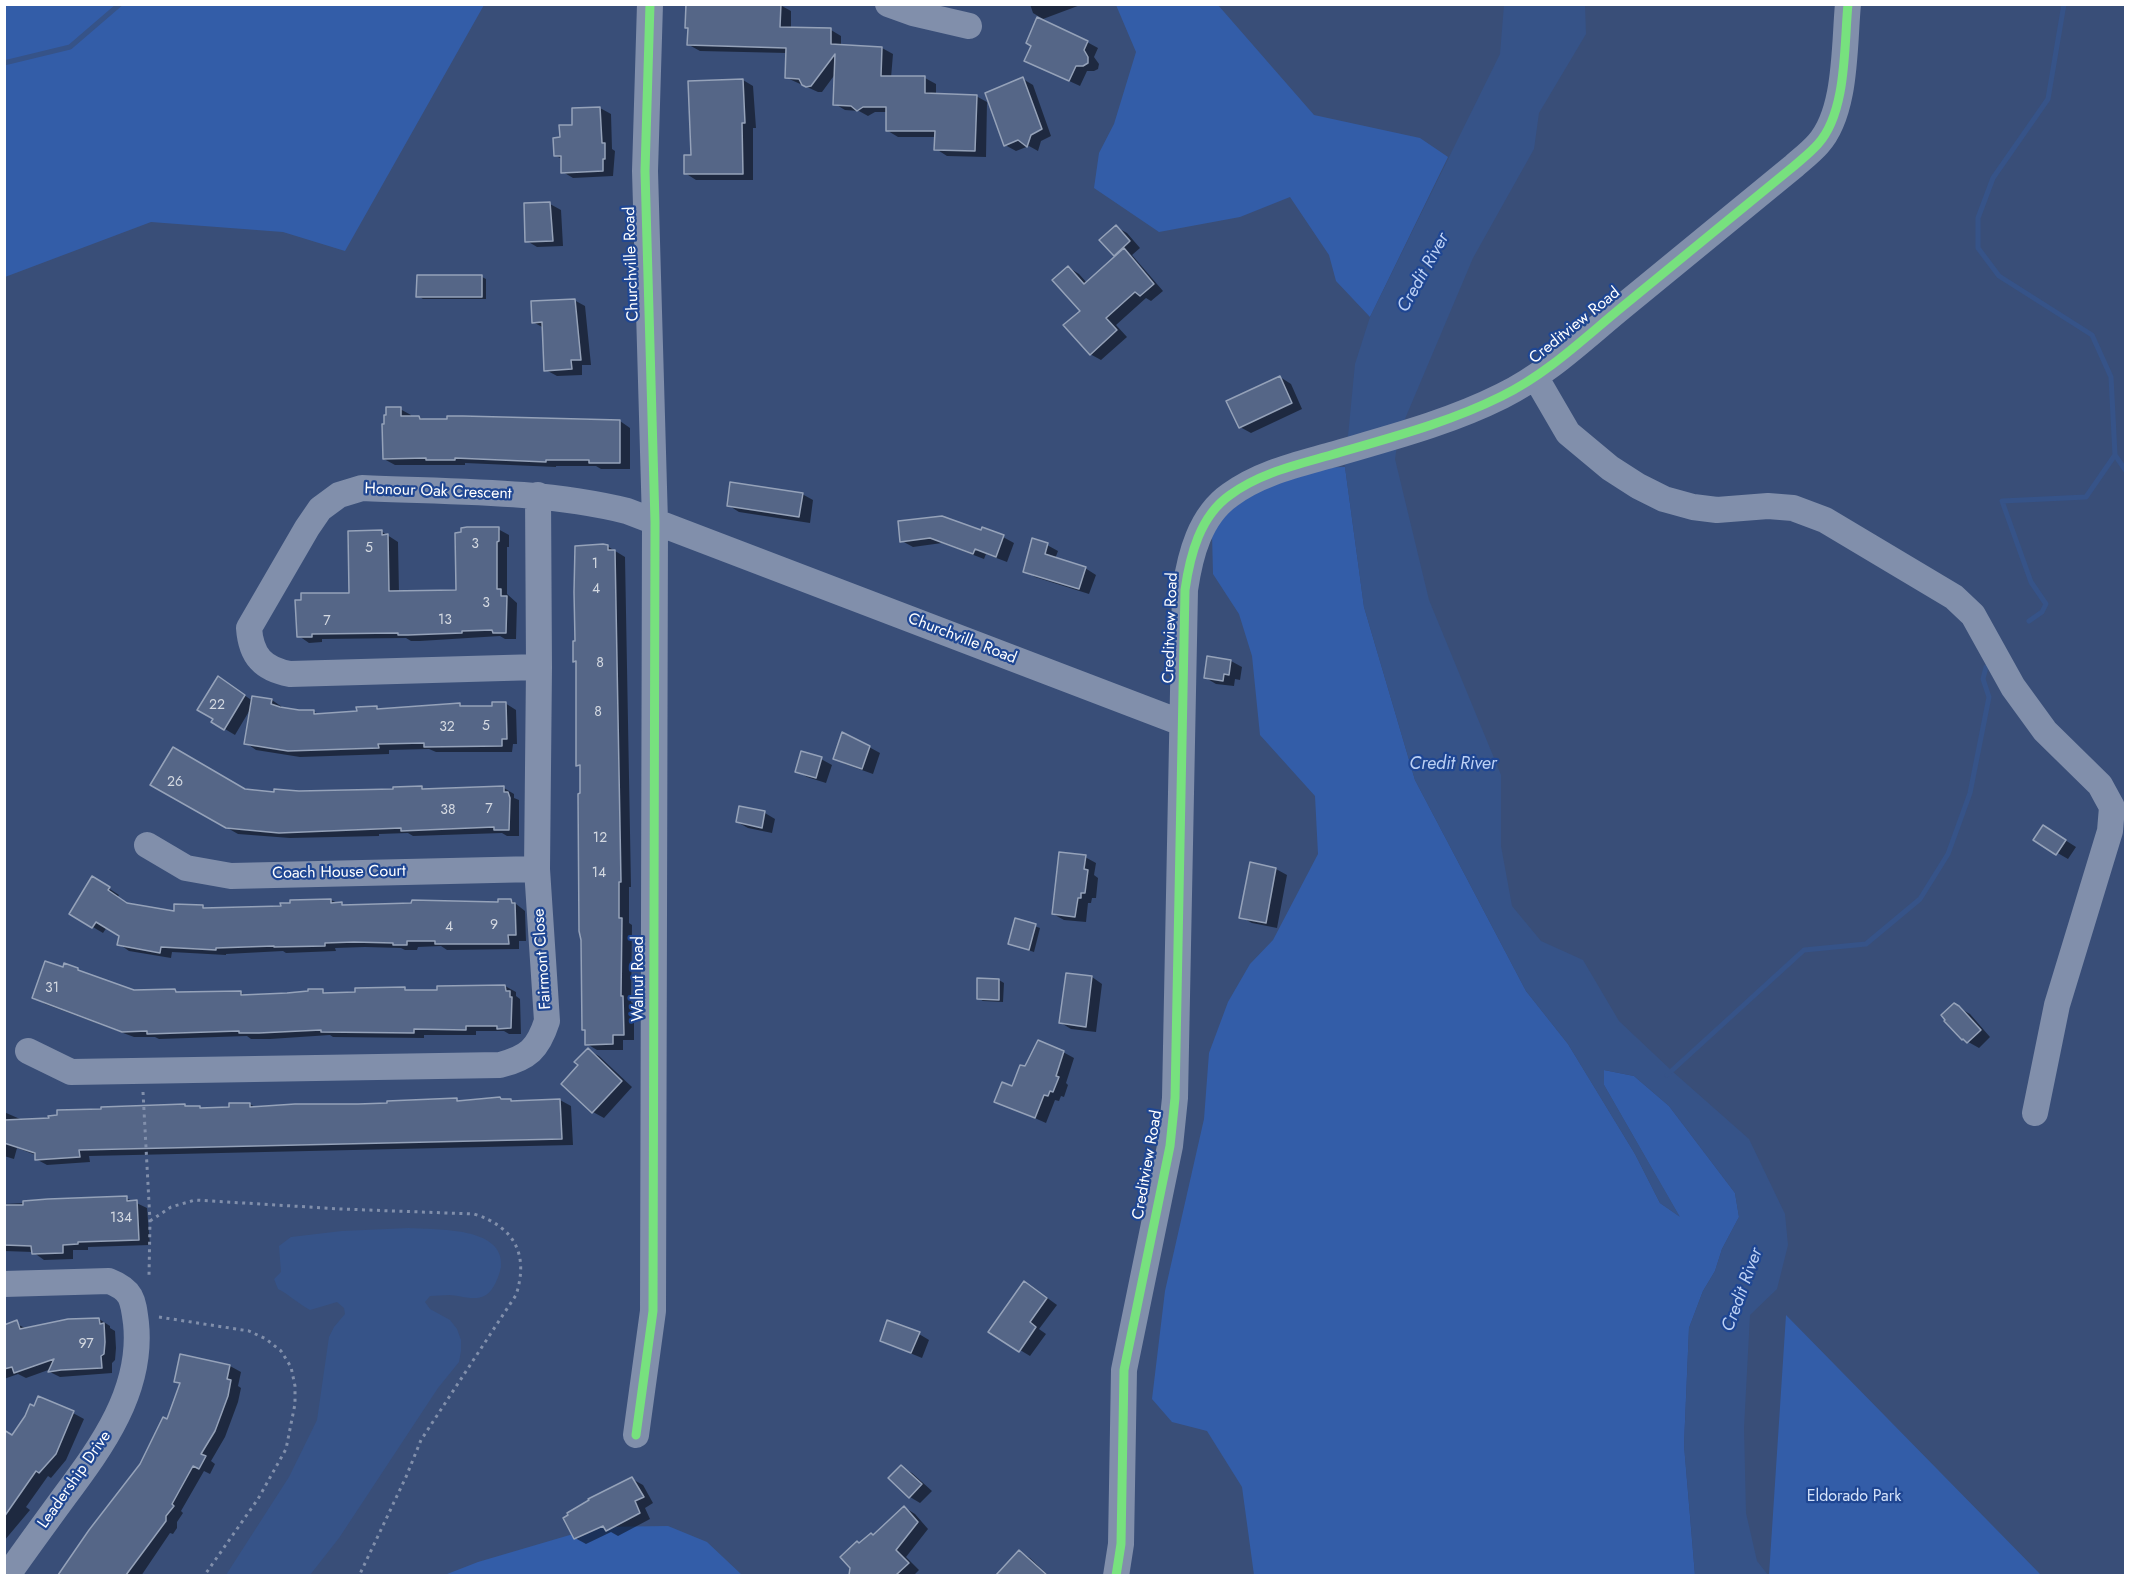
<!DOCTYPE html>
<html>
<head>
<meta charset="utf-8">
<style>
	body { margin:0 }
	#map { position:relative; width:2130px; height:1580px; overflow:hidden; background:#394e78; font-family:Jost,sans-serif }
	canvas { display:block }
	.frame { position:absolute; inset:0; border:6px solid #fff; pointer-events:none }
</style>
</head>
<body>
<div id="map">
<canvas width="2130" height="1580"></canvas>
<div class="frame"></div>
</div>
<script>
const context = document.querySelector('canvas').getContext('2d');
context.lineJoin = 'round';
function paint(path, color) { context.fillStyle = color; context.fill(path, 'evenodd'); }
function stroke(path, color, width, dash) { context.strokeStyle = color; context.lineWidth = width; context.lineCap = dash ? 'butt' : 'round'; context.setLineDash(dash || []); context.stroke(path); }
function label(font, color, halo, rows, align = 'center') {
  context.font = font + ' Jost,sans-serif'; context.lineWidth = 4.5; context.setLineDash([]); context.textBaseline = 'middle'; context.strokeStyle = halo; context.fillStyle = color; for (const [text, x, y, turn = 0] of rows) {
    context.save(); context.translate(x, y); context.rotate((+turn || 0) * Math.PI / 180); context.textAlign = isNaN(turn) ? turn : align; if (halo) context.strokeText(text, 0, 0); context.fillText(text, 0, 0); context.restore();
  }
}
paint(new Path2D(`
	M5,4H484V5L345,251L283,232L151,222L5,277Z
	M1116,5H1218L1314,115L1420,138L1448,157L1370,317L1336,281L1329,255L1290,197L1240,217L1159,232L1094,188L1099,153L1114,124L1136,52Z
	M1345,467L1364,607L1415,780L1526,991L1568,1044L1635,1154L1660,1203L1679,1216L1604,1085V1070L1634,1076L1669,1106L1735,1193L1739,1217L1722,1249L1715,1271L1703,1291L1689,1328L1684,1445L1695,1575H1254L1242,1487L1207,1431L1172,1422L1152,1399L1165,1291L1204,1119L1209,1053L1228,1002L1250,964L1273,940L1318,854L1315,796L1260,735L1252,656L1239,614L1213,574L1212,533L1233,486L1266,469Z
	M1786,1315L2041,1575H1769Z
	M668,1526L707,1542L742,1575L442,1576L478,1562L597,1527Z`), '#335da8');
paint(new Path2D(`
	M1504,5H1585L1586,34L1539,113L1534,149L1473,258L1399,433L1395,459L1429,600L1501,775V846L1512,906L1541,941L1583,960L1619,1021L1672,1071L1749,1139L1785,1214L1788,1245L1777,1289L1750,1315L1744,1428L1746,1513L1757,1561L1768,1575H1695L1684,1445L1689,1328L1703,1291L1715,1271L1722,1249L1739,1217L1735,1193L1669,1106L1634,1076L1604,1070V1085L1680,1217L1660,1203L1635,1154L1568,1044L1526,991L1415,780L1364,607L1345,467L1355,364L1370,317L1500,54Z
	M409,1228C436,1230 505,1226 501,1267C499,1276 494,1290 486,1295C474,1302 460,1295 449,1295C443,1295 436,1296 430,1296L425,1302L430,1309L450,1320L457,1329L461,1340V1351L459,1362L438,1388L339,1538L310,1575H226L289,1477L317,1420L329,1337L334,1327L345,1314L344,1308L337,1302L310,1310C297,1303 290,1295 278,1289L274,1279L281,1272L279,1246L291,1237L342,1231Z`), '#365388');
paint(new Path2D(`
	M1030,4H1083L1043,19L1033,13Z
	M780,5L791,11V29L831,30L841,36V46L882,48L893,54L891,78H925L936,84V95L976,96L987,102L986,157L947,156L936,149V137H898L888,131V112H875L868,116L859,111L845,110L835,104L836,73L822,92H818L787,78V53L700,51L689,45Z
	M1087,42L1098,48L1094,57L1099,64L1098,69L1094,71H1087L1080,86L1026,61L1033,46Z
	M1023,79L1033,85L1051,136L1041,141L1038,151L1029,146L1016,151L1005,145Z
	M743,80L753,86L756,128H753V180H696L685,173L693,157Z
	M600,108L611,114L612,149L615,151L613,176L573,178L563,172L562,159L556,156L561,139L574,126Z
	M550,204L561,210L563,246L537,247L527,241Z
	M1116,227L1127,233L1140,248L1132,255L1163,291L1151,301L1146,298L1116,325L1127,337L1101,360L1090,354L1082,311L1068,267L1079,274L1087,283L1117,256L1115,255Z
	M482,277L486,279V299H423L418,296Z
	M574,300L585,306L591,365H582V375L557,376L546,370L544,328L533,322Z
	M1280,377L1291,384L1302,409L1251,433L1240,427Z
	M400,409L411,415V417H419L425,420L620,421L630,428V469H601L596,466H556V467L465,463V465H395L384,459Z
	M802,494L813,500L810,523L739,512L728,505Z
	M498,529L509,535V547H507V594L517,603L516,639H505L500,636L420,641H411L406,638L322,639V642L309,643L299,636L350,594L381,531L398,542L399,593L457,592Z
	M982,532L1003,537L1014,543L1007,562L986,554L984,559L942,543L913,547L902,541Z
	M1047,545L1058,551L1055,559L1085,568L1096,575L1089,594L1035,577L1025,571Z
	M607,546L625,557L631,887H629V923L632,925L631,1002L634,1004V1040H623V1050H597L587,1044L586,1031L583,1029L581,767L577,765V662L574,661L577,642Z
	M1231,661L1242,667L1240,680L1235,679L1234,686L1216,684L1206,678Z
	M218,678L253,701L272,700L282,707V709L313,711L320,715L358,712L377,707L382,710L460,705L464,707H493L505,703L516,710L517,744H513L512,752H436L429,749L389,750V754L300,757L256,750L246,743L251,708L235,735L213,722Z
	M869,747L880,753L873,774L845,764L834,758Z
	M821,759L832,765L826,783L807,777L797,771Z
	M152,785L276,793L395,791L421,787L426,790L504,788L514,794V798L519,800V836H507L502,833L413,836L408,833L379,834V836L290,838L238,834Z
	M740,808L765,813L775,819L772,833L748,828L737,822Z
	M2054,833L2076,847L2068,859L2035,840Z
	M1085,857L1096,863L1094,875L1098,878L1096,898H1092L1091,903H1088L1086,922L1064,920L1053,914Z
	M1251,864L1276,869L1287,875L1277,928L1252,923L1241,917Z
	M93,878L119,895L117,898L128,904L175,912L203,907L207,909L282,907L331,900L347,907L499,904L511,900L525,911L526,941H519V949L447,950L441,946L418,947L417,950H405L401,948L365,947L335,948L336,951L286,953L283,951L226,954V955L172,952L171,958L129,951L119,944L120,935L107,927L103,933L71,914Z
	M1016,920L1040,928L1034,952L1009,944Z
	M64,969L78,970L88,976L133,992L175,991L180,994L240,992L246,996L322,991L328,994L405,989L410,992L505,986L516,992V996L520,999L521,1034H509L504,1031H476V1035H424V1038L333,1037L330,1035L270,1039H251L247,1036L159,1039L155,1037H134L45,1004L34,997Z
	M1092,977L1102,984L1096,1032L1071,1029L1061,1023Z
	M999,980L1004,983L1003,1002L983,1001L978,998Z
	M1954,1005L1970,1014L1990,1037L1979,1048L1963,1039Z
	M588,1050L599,1056L632,1087L604,1118L593,1112L563,1084L580,1065Z
	M1063,1052L1074,1058L1066,1083L1068,1085L1064,1097L1061,1096L1059,1101L1055,1100L1046,1123L996,1101L1013,1088L1026,1068Z
	M457,1100L460,1102L560,1100L571,1106L573,1145L89,1156L90,1162L47,1165L36,1159V1155L17,1148L14,1159L4,1156V1112L20,1119L19,1121L188,1108H231L250,1104L257,1108L389,1104Z
	M126,1198L147,1208L150,1245L88,1247V1250H73V1259L44,1260L33,1252L4,1251V1204Z
	M1035,1289L1057,1305L1039,1329L1046,1334L1030,1356L1020,1350Z
	M99,1319L110,1326V1328L115,1331L116,1348L115,1360L112,1363V1373L60,1377L50,1372L51,1369L26,1378L18,1374L4,1379V1329L17,1324L27,1329Z
	M919,1334L929,1340L922,1358L881,1341Z
	M181,1355L230,1366L241,1372L238,1386L241,1388L238,1402L225,1437L211,1461L215,1464L210,1474L204,1471L181,1511L183,1513L177,1522V1528L173,1534L170,1533L141,1576H59L141,1465L168,1421L182,1384L176,1381Z
	M73,1413L84,1419L66,1460L51,1478L48,1476L26,1507L30,1510L4,1541V1440Z
	M901,1467L912,1473L932,1491L920,1503L910,1497Z
	M632,1479L643,1485L653,1503L645,1508L650,1519L618,1536L611,1532L586,1544L575,1538Z
	M904,1507L915,1514L928,1529L906,1557L919,1570L913,1576H850L860,1545L874,1536Z
	M1020,1552L1030,1558L1049,1576H1004Z`), '#0007');
stroke(new Path2D(`
	M2064,4L2048,99L1993,178L1978,218V248L1999,276L2092,335L2111,377L2115,455L2126,471
	M4,63L70,47L120,4
	M2029,621L2042,612L2046,604L2031,582L2002,501L2086,497L2115,455
	M1667,1075L1804,950L1866,944L1920,899L1948,854L1970,793L1989,697L1983,679L1986,667`), '#365388', 5);
const building = new Path2D(`
	M686,4H781L780,27L831,28V44L882,47L881,76H925V93L977,95L975,151L934,150L935,131H886V107H863L857,111L851,106L833,105L835,54L811,86L806,87L802,85L799,79L785,78L786,48L687,45L688,28H685Z
	M1037,17L1088,41L1084,50L1088,57V63L1083,66H1076L1069,81L1024,61L1031,46L1026,43Z
	M1023,77L1042,129L1031,135L1027,147L1018,140L1004,146L985,93Z
	M743,79L745,123H742L743,174H684V155H691L688,81Z
	M600,107L602,143H605V159H603V171L561,173V156H554L553,138L560,137L559,125H572V108Z
	M550,202L553,241L525,242L524,203Z
	M1116,225L1130,241L1114,256L1099,240Z
	M1124,248L1154,284L1140,296L1135,292L1106,318L1117,330L1090,355L1063,325L1080,311L1052,280L1068,266L1084,284Z
	M417,275H482V297H416Z
	M575,299L581,360H571L572,369L544,371L542,322L532,323L531,301Z
	M1280,376L1292,403L1239,428L1226,401Z
	M386,407H401V416H419L420,419H447V416H463L620,420V463H589V460H546V462L455,458V460H426V458L383,459L382,424H384V415H386Z
	M730,482L803,493L799,517L727,506Z
	M942,516L981,530L982,527L1004,535L996,557L975,549L973,554L930,538L900,542L898,521Z
	M467,527H499V541L497,542V589H501V596H507L506,633H493L492,630L462,631V633L408,635H398V633L312,634V637H297L295,600H301V593H349L348,531L382,530V535L388,534L389,591L456,590L455,533L461,532V528Z
	M1032,538L1048,543L1045,554L1086,567L1079,589L1023,572Z
	M603,544L608,545V550H615L621,882H619V918H622L621,996H623L624,1035H613V1044L585,1045V1030H582L581,940L579,931L578,794L580,793V765L576,766V661L573,662V641H575L574,592L575,546Z
	M1207,656L1231,660L1229,675L1224,674L1223,681L1204,678Z
	M218,676L245,695L224,730L211,722L213,719L197,710Z
	M252,696L272,699L271,704L280,707L299,710H314V714L357,711L356,707L377,706V709L460,703V706H492V702H506L507,739H502V746L424,747V743L378,744L379,748L288,751L244,744Z
	M842,732L870,746L862,769L833,759Z
	M173,747L245,789L274,792V789L299,791L393,789V787L422,786V789L504,786V792H508L510,798L509,830H494V827L401,831V828L279,833L226,828L150,785Z
	M801,751L822,757L816,778L795,772Z
	M739,806L765,811L762,828L736,822Z
	M2043,825L2066,840L2056,855L2033,840Z
	M1059,852L1086,855L1084,869L1088,870L1085,893H1081V898H1078L1075,917L1052,914Z
	M1250,862L1276,868L1266,923L1239,918Z
	M92,876L110,887L108,890L127,903L174,911V904L203,905V908L281,906L280,903H290V900L331,899V903L342,902V905L411,903L412,900L498,902V899H511L512,903H515L516,935H508L509,944H435V941H407V945H393V943L354,942L325,943V946L274,947V946L216,948V950L161,947L160,953L117,945L119,936L96,922L92,928L69,914Z
	M1015,918L1036,924L1029,950L1008,944Z
	M45,961L63,967L64,963L78,968V970L134,990L175,989L176,992L241,991V995L287,993L308,991V989H323V993L355,992V988L405,987V990H437V986L505,985L506,991H510V997H512L511,1028L497,1029V1026H466V1030L414,1029V1033L321,1032V1030L259,1033H239V1031L147,1034V1031L122,1032L32,998Z
	M1066,973L1092,976L1086,1027L1059,1023Z
	M977,978L999,979V1000L977,999Z
	M1954,1003L1959,1006L1981,1030L1967,1043L1963,1039L1962,1040L1944,1021L1945,1020L1941,1015Z
	M1038,1040L1064,1051L1056,1076L1059,1077L1053,1092L1050,1091L1048,1096L1044,1095L1035,1118L994,1102L1002,1082L1012,1086L1020,1065L1025,1066Z
	M588,1048L622,1081L592,1113L561,1084L578,1065L574,1062Z
	M500,1097L501,1099H511V1101L560,1099L562,1139L79,1150L80,1157L35,1160V1153L4,1143V1120L49,1118L48,1116L57,1115V1110L101,1109V1107L185,1104V1106H200V1108L229,1107V1103H250V1107L295,1104H358L387,1103V1101L457,1098V1101Z
	M127,1196V1201L137,1200L139,1240L78,1242V1244L63,1245V1253L32,1254L31,1246L4,1245V1205H23V1201L48,1199Z
	M1024,1281L1047,1298L1030,1322L1036,1327L1019,1352L988,1332Z
	M99,1318L100,1324L104,1323L105,1342L104,1354L101,1356L102,1368L61,1370L48,1372L54,1359L14,1373L12,1367L4,1369V1325L17,1320L20,1329L68,1319Z
	M887,1320L920,1332L911,1353L880,1341Z
	M180,1354L230,1365L227,1379L231,1380L228,1396L215,1431L201,1454L206,1456L199,1469L193,1466L172,1504L174,1506L166,1516V1521L126,1575H58L89,1530L140,1464L163,1417L167,1419L180,1383L174,1382Z
	M38,1396L74,1411L56,1454L39,1473L36,1471L4,1517V1430L12,1435L25,1416L30,1404L34,1406Z
	M901,1465L922,1484L909,1498L888,1478Z
	M632,1477L644,1497L635,1501L640,1513L606,1531L603,1526L574,1539L563,1518L568,1515L567,1513L589,1500L588,1499Z
	M904,1506L918,1522L896,1550L909,1563L896,1575H849L850,1568L840,1557L857,1541L859,1543L871,1533L873,1535Z
	M1019,1550L1047,1575H996Z`);
paint(building, '#556687');
stroke(building, '#95a2b9', 1.5);
stroke(new Path2D(`
	M143,1092L150,1221L149,1276
	M150,1221L171,1207L195,1200L341,1209L474,1214C515,1227 529,1255 516,1295L421,1440L406,1477L359,1576
	M159,1317L249,1331L266,1339L281,1351L291,1367L295,1386V1404L286,1449L258,1499L204,1576`), '#818fab', 3, [3, 4.5]);
stroke(new Path2D(`
	M888,4L913,13L969,26
	M1536,378L1568,433L1610,468L1638,486L1664,499L1693,507L1717,510L1768,506L1793,508L1825,520L1954,597L1973,615L2013,687L2045,731L2100,785L2112,807L2110,831L2057,1005L2035,1113
	M539,667L290,674C263,669 251,656 249,628L307,528L320,509L339,495L362,488C451,492 541,490 627,511L1182,723
	M147,845L186,868L231,876L537,869
	M28,1051L71,1072L500,1065C528,1058 538,1049 547,1021L537,869L539,667L538,495
	M4,1284L109,1281C132,1290 133,1299 136,1323C143,1390 102,1446 64,1497C45,1523 26,1549 7,1576
	M636,1435L653,1311L655,522L645,171L650,4
	M1116,1576L1121,1544L1124,1370L1170,1146L1175,1098L1185,590C1190,555 1200,516 1230,495C1260,473 1296,465 1331,455C1389,438 1448,423 1502,396C1547,374 1583,339 1622,307C1679,260 1737,213 1794,166C1802,159 1811,152 1818,144C1847,112 1844,45 1848,4`), '#818fab', 26);
stroke(new Path2D(`
	M636,1435L653,1311L655,522L645,171L650,4
	M1116,1576L1121,1544L1124,1370L1170,1146L1175,1098L1185,590C1190,555 1200,516 1230,495C1260,473 1296,465 1331,455C1389,438 1448,423 1502,396C1547,374 1583,339 1622,307C1679,260 1737,213 1794,166C1802,159 1811,152 1818,144C1847,112 1844,45 1848,4`), '#77e17e', 9);
label('14px', '#d4d9e1', null, [
	["3",475,545],
	["5",369,549],
	["1",595,565],
	["4",596,590],
	["3",486,604],
	["13",445,621],
	["7",327,622],
	["8",600,664],
	["22",217,706],
	["8",598,713],
	["5",486,727],
	["32",447,728],
	["26",175,783],
	["7",489,810],
	["38",448,811],
	["12",600,839],
	["14",599,874],
	["9",494,926],
	["4",449,928],
	["31",52,989],
	["134",121,1219],
	["97",86,1345]
]);
label('16px', '#fff', '#1f4692', [
	["Churchville Road",632,264,-92],
	["Creditview Road",1575,326,-39],
	["Honour Oak Crescent",438,492,2],
	["Creditview Road",1171,628,-88],
	["Churchville Road",962,639,21],
	["Coach House Court",339,873,-1],
	["Fairmont Close",543,959,-94],
	["Walnut Road",639,979,-90],
	["Creditview Road",1148,1165,-80],
	["Leadership Drive",75,1480,-55]
]);
label('16px', '#d5e3fa', '#1f4692', [
	["Eldorado Park",1854,1497]
]);
label('italic 18px', '#bcd0f4', '#1f4692', [
	["Credit River",1424,273,-61],
	["Credit River",1453,765],
	["Credit River",1743,1290,-70]
]);
</script>
</body>
</html>
